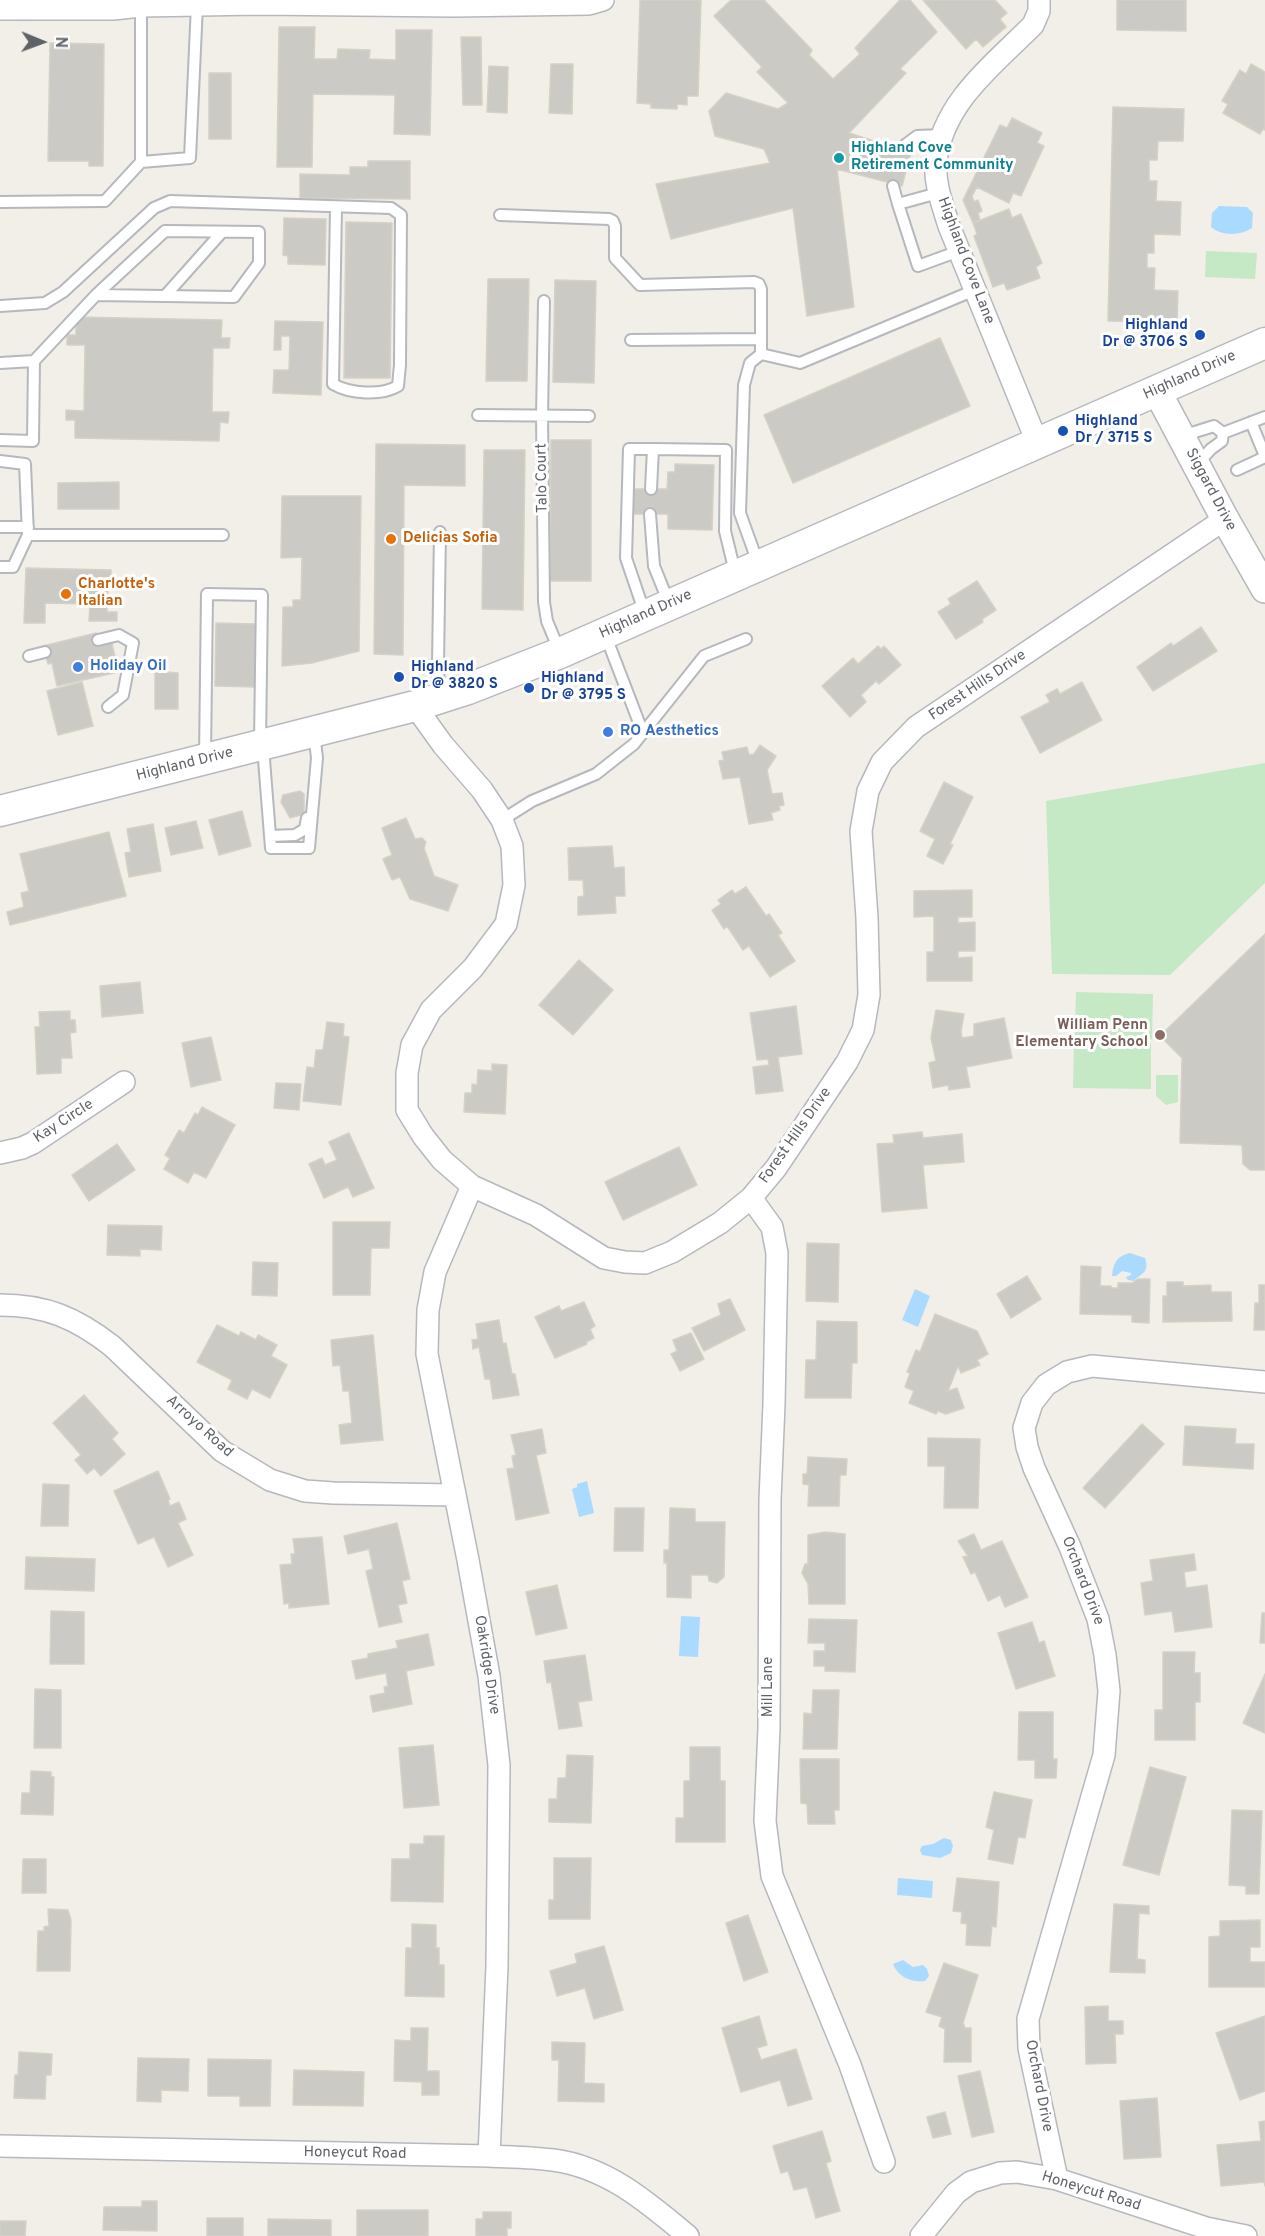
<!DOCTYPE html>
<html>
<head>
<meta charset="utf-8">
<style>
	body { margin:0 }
	#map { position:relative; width:1265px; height:2236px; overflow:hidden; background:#f1efe8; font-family:Overpass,sans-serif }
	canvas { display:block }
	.north { position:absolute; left:12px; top:12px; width:60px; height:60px; -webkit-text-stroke:4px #fff; paint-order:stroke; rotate:91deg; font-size:16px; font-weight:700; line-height:24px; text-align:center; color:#5f6368 }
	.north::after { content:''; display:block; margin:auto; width:21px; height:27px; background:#5f6368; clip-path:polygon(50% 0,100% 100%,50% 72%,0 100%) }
</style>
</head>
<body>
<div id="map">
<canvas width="1265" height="2236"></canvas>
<div class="north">N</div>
</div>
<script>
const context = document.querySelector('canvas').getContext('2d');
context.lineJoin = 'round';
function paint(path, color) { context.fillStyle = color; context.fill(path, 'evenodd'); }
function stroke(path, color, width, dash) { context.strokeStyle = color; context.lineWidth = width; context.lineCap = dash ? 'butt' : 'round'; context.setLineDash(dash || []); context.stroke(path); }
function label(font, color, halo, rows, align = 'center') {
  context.font = font + ' Overpass,sans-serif'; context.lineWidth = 6; context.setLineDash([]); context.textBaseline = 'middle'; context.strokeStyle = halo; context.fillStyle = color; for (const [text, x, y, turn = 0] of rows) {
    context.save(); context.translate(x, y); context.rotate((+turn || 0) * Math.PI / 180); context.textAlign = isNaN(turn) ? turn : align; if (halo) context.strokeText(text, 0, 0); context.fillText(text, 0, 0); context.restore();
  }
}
paint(new Path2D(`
	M1206,251L1257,253L1255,279L1205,277Z
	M1265,763V883L1170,975L1052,974L1046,801Z
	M1076,992L1153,994L1152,1039L1075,1037Z
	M1074,1042L1151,1043V1089L1073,1088Z
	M1156,1075H1178V1102L1166,1105L1156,1096Z`), '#c5e8c5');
paint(new Path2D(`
	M1219,206L1247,207L1253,213L1252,228C1241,236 1221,236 1211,227L1212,213Z
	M1130,1253L1145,1258C1150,1273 1141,1273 1134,1281L1128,1280L1126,1277L1131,1275V1273L1122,1271L1116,1276H1112C1113,1263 1117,1256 1130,1253Z
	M915,1289L930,1296L918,1327L902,1320Z
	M587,1481L594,1513L579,1517L572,1489L577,1487V1484Z
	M681,1616L700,1617L698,1657L679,1656Z
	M944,1838L951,1840L953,1846L951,1853L940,1858L922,1855L920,1850L922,1846L933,1844Z
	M898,1878L933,1881L932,1898L897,1895Z
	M903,1960L913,1967L923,1965L927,1969L929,1976L925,1981C912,1983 898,1977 893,1964Z`), '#aadaff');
const building = new Path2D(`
	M640,0H701L698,96H687V105L677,104V109L651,108V104L637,103Z
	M731,0H764L812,50L809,55L833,79L860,54L855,48L900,0H910L937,32L900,69L906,73L849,133L911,153L902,186L837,169L854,307L807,316L793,208L671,239L656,184L770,163L764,149L715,136L709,111L726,93L778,109L788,103L757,72L762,67L714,16Z
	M923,0H995L1007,13L1000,19L1006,27L983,47L976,39L966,49Z
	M1117,0H1186V31L1117,30Z
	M279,27H315L314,59H337L338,49L370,50L369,59L396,60V30H432L430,135L394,134L395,95L313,94L312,167H277Z
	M461,37H481L482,105H463Z
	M50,43L104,44L103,166H89V161H48Z
	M551,64H573L572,114L549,113Z
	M1251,64L1265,72V130L1263,129L1260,134L1223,113L1228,104L1222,101L1240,70L1246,74Z
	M489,66L508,67L507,113L487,112Z
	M209,73H231V139H209Z
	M1113,107L1184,109L1183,141H1158L1157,160H1149V181H1157L1156,201L1181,202L1180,235L1154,234V253H1147V268H1155L1154,290L1178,291L1177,322L1108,321Z
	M1012,118L1042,133L1037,143L1044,146L1021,196L1013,193L1009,203L977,187L972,196L974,202L978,200L982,211L978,213L980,220L973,223L963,200L1000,125L1007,128Z
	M368,161H410V199L300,198V174L350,175V167H368Z
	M1009,209L1012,218L1021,214L1042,263L1036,267L1040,278L1007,290L1004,283L993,287L974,236L977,234L973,223Z
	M284,218L326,219L325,265L288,264V256L283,255Z
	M346,222L392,223L390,378H344Z
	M488,279H529L527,381H486Z
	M555,280L596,281L594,383L553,382Z
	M76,317L222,320L221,338H230L229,348H213L212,412H229L228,423L220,422L219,441L75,438V420H66V410L84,411L85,345H67V335H76Z
	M275,321L323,322L321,395L273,393L274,370H289L290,336H281V350H274Z
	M940,338L970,406L793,483L764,415Z
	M551,440H591V581H550Z
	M376,444L465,445V486L404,485L403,655L374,654Z
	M484,450H525L523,610L482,609Z
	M675,464L714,465L712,530L668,529V514H632V489H667L668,472H675Z
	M119,482V509H58V483Z
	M282,496H361L359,651L312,663L282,666L283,607H293V600H301L302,557L281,558Z
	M26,568L111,570V585H108L107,612H117V621H89L90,604L45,603V623H24Z
	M977,581L996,610L982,619L983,622L956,639L938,612L951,604L948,599Z
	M216,623L256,624L255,687L215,686Z
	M1201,627L1217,651L1153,691L1137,667L1171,643L1173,646Z
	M96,633L99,646L112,643L118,672L57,686L52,663L48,664L43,646Z
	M878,646L881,649L884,646L901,665L879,684L876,681L861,695L866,702L850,717L822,686L853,658L858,664Z
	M155,671L178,673V709H155Z
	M82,682L93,726L58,735L47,691Z
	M1082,682L1102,720L1040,753L1021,717L1050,702L1046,695L1057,689L1060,694Z
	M760,745L776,756L767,770L772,794L782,793L784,805L779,806L780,810L771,813L773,820L749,824L740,777L723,779L719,761L724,760L722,752L747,747L749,755L754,754Z
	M944,782L973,797L950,844L953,845L943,864L927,856L935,839L920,831Z
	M300,791L304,794V814L290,818L281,802L283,795Z
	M242,811L251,846L219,855L209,820Z
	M406,818L415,839L422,838L426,842L424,848L434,876L458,885L448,911L410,899L400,877L392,880L383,859L392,855L382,828Z
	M196,821L203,848L171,855L165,828Z
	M153,824L161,871L129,877L125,853L131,852L127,829Z
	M109,832L126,896L10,925L7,912L24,907L21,893L29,891L20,854Z
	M612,846L614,868L624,867L625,896H615L616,913L578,915V897L584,896L583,880H569L568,848Z
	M746,887L766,916L769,914L782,933L778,935L795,961L770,977L749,946L743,950L727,926L724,929L712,910L721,904L718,900L732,890L735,894Z
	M972,890V917H958V923L975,922V951H958V958L972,957V981H927V952H934V916L914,917V891Z
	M1265,934V1170H1250L1243,1164L1242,1145L1180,1143L1182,1058L1160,1036Z
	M579,960L613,990L573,1035L539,1005Z
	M140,982L143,1013L102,1017L100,986Z
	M796,1006L802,1054L778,1057L783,1091L756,1094L753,1067L769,1065L768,1059L757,1060L750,1013Z
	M936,1010L964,1014L961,1031L962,1038L974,1036V1024L1004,1018L1012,1058L966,1067L970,1087L949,1090L948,1085L933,1088L929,1063L936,1061L931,1038Z
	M70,1011V1020H75L76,1032L70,1033L72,1058H61V1073L37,1074L35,1027H40L39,1012Z
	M327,1022L344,1024L343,1036L349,1037L341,1105L303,1101L307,1067L314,1068L316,1050H323Z
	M211,1037L221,1080L191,1087L182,1043Z
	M492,1064L507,1065L505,1114L464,1112L465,1093H472V1084L477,1085L478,1070L492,1071Z
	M276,1083L301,1084L299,1110L274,1108Z
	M202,1107L235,1125L206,1178L194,1172L188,1183L164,1169L170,1158L165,1155L179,1130L184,1133L195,1113L198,1115Z
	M922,1132L923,1138L962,1134L964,1162L923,1165L927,1208L882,1212L877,1144L894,1143L893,1135Z
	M349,1133L374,1188L353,1197L348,1187L324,1198L309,1164L322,1158L325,1165L337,1160L329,1142Z
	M117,1144L135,1170L89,1201L72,1175Z
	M679,1147L697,1185L623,1220L605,1182Z
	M333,1222H390L389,1248H371L370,1295H333Z
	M108,1225L162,1226L161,1250L140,1249V1256L107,1255Z
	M807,1243L839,1244L838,1302L806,1301Z
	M253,1262L278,1263L277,1296L252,1295Z
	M1081,1266L1101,1267L1100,1286H1111V1288H1118V1283H1132L1138,1279H1150L1149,1323L1132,1322V1315L1080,1314Z
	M1027,1276L1041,1299L1011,1318L997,1294Z
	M1167,1282H1183V1286L1211,1285V1292H1231L1232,1321L1163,1322V1296H1167Z
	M1259,1285H1265V1330H1254L1255,1303H1259Z
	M730,1299L745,1330L704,1351L692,1328L721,1315L718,1304Z
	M584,1302L595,1326L590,1329L594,1338L586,1342L587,1344L555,1358L535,1317L559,1306L561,1311Z
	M935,1314L977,1331L988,1354L977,1360L980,1365L961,1373L958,1366L948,1391L957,1388L964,1408L946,1414L938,1411L936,1414L909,1403L914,1391L905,1387L910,1373L907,1372L916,1350L920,1352Z
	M499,1320L503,1344L506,1343L512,1374H515L519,1395L493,1399L490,1379H485L479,1347L473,1349L472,1340L478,1339L476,1324Z
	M817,1321L857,1322V1363H852L851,1398H805L806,1360H816Z
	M217,1325L239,1336L241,1332L256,1340L258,1335L277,1345L271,1356L287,1365L270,1398L252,1389L247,1399L228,1389L232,1380L197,1362Z
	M691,1333L704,1359L680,1371L671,1354L677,1351L673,1340Z
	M373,1335L383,1440L341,1444L339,1425L352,1423L349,1391H343L340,1365L333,1366L331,1340Z
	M84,1395L118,1433L112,1439L125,1454L101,1476L94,1468L87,1474L75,1460L81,1455L53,1423Z
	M1142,1424L1164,1444L1105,1508L1083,1488Z
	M1185,1426L1236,1429L1235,1444H1254L1253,1469L1183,1465Z
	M542,1429L546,1453L536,1455L549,1513L516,1520L507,1469L514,1468L512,1456L516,1455L511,1435Z
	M928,1438L980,1439L978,1508H944L945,1466H928Z
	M808,1457L847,1459L846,1475H840L839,1506H808L809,1485L803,1484V1474H807Z
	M158,1471L170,1499L168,1500L170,1506L179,1502L186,1519L178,1523L193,1555L168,1567L154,1537L138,1544L114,1491Z
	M43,1484L69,1485L68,1526H41Z
	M615,1508H644L643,1551H614Z
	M670,1508L695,1509V1522H725L724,1577L717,1583L709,1581L708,1575H691V1598L667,1597V1563H664V1550H669Z
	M397,1523L410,1579L402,1581L407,1603L398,1605L402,1622L379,1627L366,1571L373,1569L369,1549L348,1554L344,1536Z
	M825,1532L845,1534V1604H809L808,1584L802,1573L805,1564H808V1535Z
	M974,1534L981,1550L1002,1541L1028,1597L1005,1607L1000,1595L988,1601L975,1572L971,1574L963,1557L968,1556L958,1541Z
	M322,1537L329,1604L289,1608V1603L284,1604L280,1565L292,1564L291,1554H295L293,1539Z
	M1194,1554L1196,1570L1184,1572L1186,1588L1207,1585L1212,1627L1175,1632L1172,1611L1145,1615L1141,1583L1153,1581L1150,1560Z
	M26,1557L95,1559L94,1591L25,1589Z
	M557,1585L567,1628L536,1635L526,1592Z
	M51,1611L84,1612V1664H50Z
	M1262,1613H1265V1643H1260Z
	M809,1619L857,1620L855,1672L825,1671V1666H814V1651H825V1643H808Z
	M1032,1622L1039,1643L1044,1641L1055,1676L1016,1689L998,1633Z
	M428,1634L434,1665L406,1671L412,1704L373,1712L370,1696L385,1693L384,1687L388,1686L386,1673L356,1679L352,1661L368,1658V1654L398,1648L396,1641Z
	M1163,1652H1195L1194,1673H1200V1702H1195V1740H1155V1710H1163Z
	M585,1655L592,1700L578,1702L582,1726L559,1729L551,1682L547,1683L544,1661Z
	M1265,1674V1733L1243,1723Z
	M35,1689L61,1690V1748H34Z
	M813,1690H839L837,1749H803L804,1713L812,1714Z
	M1019,1712H1053V1759H1057L1056,1778H1035V1760H1018Z
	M433,1745L439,1805L404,1808L399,1748Z
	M690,1747H720V1781H725V1842H676V1818H684V1781H690Z
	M567,1755L593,1756L591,1823L549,1822V1799H557L558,1778H566Z
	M800,1759H839V1810H834L835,1824H808L807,1804L801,1803Z
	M1150,1767L1186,1777L1159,1875L1123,1865Z
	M31,1771L51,1772V1777H54L53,1815L21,1814L22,1793H30Z
	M994,1792L1032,1800L1025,1838L1018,1837L1013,1864L988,1859L994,1830L986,1827Z
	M1232,1810L1262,1811L1259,1894H1246V1886L1229,1885Z
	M424,1836H444L443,1902L391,1901L392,1859H410V1844H424Z
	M554,1858H591L590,1919H549V1900H554Z
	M23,1859H46V1893H22Z
	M957,1878L999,1882L996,1927L992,1926L990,1946L966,1945L967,1924L961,1923L962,1912L953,1911Z
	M1114,1904L1149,1906V1914L1139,1913L1137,1959L1145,1960V1973L1110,1972Z
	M48,1909L68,1910L71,1920L70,1971H37L38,1931H44V1927L49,1926Z
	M748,1915L768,1972L744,1981L726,1923Z
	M1260,1920V1947H1250V1962H1265V1987H1209V1937L1220,1936V1921Z
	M412,1924L436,1925V1948H439V1965H444V1997L405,1996L406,1948H412Z
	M604,1946L623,2010L594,2019L585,1988L557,1996L550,1971L577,1963L575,1954Z
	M944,1963L978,1975L963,2023L965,2028H971V2062H944L945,2029L939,2026L942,2017L926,2012Z
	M1108,2006V2021H1123V2034H1115L1116,2063L1086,2064L1085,2007Z
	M759,2016L767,2045L757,2048L761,2060L796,2049L812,2099L788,2106L780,2080L741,2092L722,2028Z
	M1265,2016V2091L1240,2100L1216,2033Z
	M411,2028H428L427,2071H439V2095H422V2082L394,2081L395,2040L411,2041Z
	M552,2042L585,2043L584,2083L604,2084V2102L558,2101L559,2060H552Z
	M19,2052L52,2054L51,2075H46L45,2099L14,2098L15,2075H18Z
	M138,2058L189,2059L188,2091L161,2090V2102L137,2101Z
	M208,2059L271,2060L270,2106H240V2096H208Z
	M294,2070L364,2072L363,2106L293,2105Z
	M980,2071L994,2132L972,2137L958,2076Z
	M1157,2098L1161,2157L1124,2159L1120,2101Z
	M945,2112L951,2134L933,2138L927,2117Z
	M1265,2121V2186L1264,2182L1221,2186L1217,2145L1261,2141L1259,2122Z
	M822,2131L831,2161L826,2163L840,2211L816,2218L807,2187L794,2190L788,2171L781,2173L773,2146Z
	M142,2201H157V2231L103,2230L104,2207H142Z
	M357,2210H428V2236H357Z
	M483,2212H511V2228H507V2236H476V2219H483Z
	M207,2218H243V2236H207Z
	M268,2219L331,2220V2236H268Z
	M0,2221H26L25,2236H0Z`);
paint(building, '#cccac5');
stroke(building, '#d6d1c6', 1.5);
const service = new Path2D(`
	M905,145L917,136L942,135
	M141,162L190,158L197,5
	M893,186L898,204
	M938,193L898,204L918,266L959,251
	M0,202L105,201L141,162V6
	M500,215L609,219L613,221L615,226V258L640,285L754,282L759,284L761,289V354L800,363L975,290
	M165,296L222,232
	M544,301L542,416L544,602L547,621L559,650
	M0,306L45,303L63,292L154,208L170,201L391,208L401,215L400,365L398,386C381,396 350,394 333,384L336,207
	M631,340L761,339
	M34,361L96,295L165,231L259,232V263L234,297L96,295
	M0,363L34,361L33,441L0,440
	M478,415L589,416
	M1251,422L1265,456
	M1223,433L1265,417
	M1182,436L1214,426L1223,433
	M0,461L25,464L28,535
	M1197,464L1211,449L1222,441L1223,433
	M1237,470L1265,457
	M651,489L653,449L726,450L725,531L735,572
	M650,514L654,566L669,603
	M0,527H28
	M758,563L740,513L744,385L750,363L761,354
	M0,567H13L28,535H223
	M645,614L626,558L629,449H653
	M605,634L643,733
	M98,640L119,635L133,643L123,695L108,707
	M29,656L45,652
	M439,695L438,664L440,532
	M263,747L271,848H309L317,758L314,733
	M205,757L207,594L262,595L260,743
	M502,820L532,801L596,774L634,744L704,656L746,639
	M270,836L295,835L305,829L307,818`);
const minor = new Path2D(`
	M0,9H113L141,6L259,4L454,6L589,4L603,0
	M1037,442L949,226C943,206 934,184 936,162C942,103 993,65 1033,25L1039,11V0
	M415,706L443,745L482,790L502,820L512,846L514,885L506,924L473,968L431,1010L412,1045L407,1073V1110L423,1136L442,1160L472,1186L536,1215L604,1258L625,1262L645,1263L672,1252L720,1223L751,1198L776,1168L847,1062L863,1030L869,995L867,918L861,831L868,791L882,762L916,727L1225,519
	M0,1153L22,1148L33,1143L124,1082
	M472,1186L435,1272L428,1310L427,1354L468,1560L489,1676L499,1765L497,1966L489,2156
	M751,1198L772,1227L777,1253L774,1404L770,1500L769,1728L765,1821L772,1876L850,2065L884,2162
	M0,1305C46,1305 76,1318 112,1346L222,1451L270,1480L305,1491L333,1493L455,1495
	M0,2146L489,2156C510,2157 532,2157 553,2160C607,2167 647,2202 688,2236
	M1057,2179L1029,2048L1028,2019L1104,1755L1109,1691L1105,1655L1098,1619L1070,1547L1034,1468L1027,1447L1024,1428L1032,1403L1046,1385L1067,1372L1092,1366L1265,1382
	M921,2236L956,2193L971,2182L1000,2173L1017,2172L1057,2179L1206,2228L1246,2236`);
const tertiary = new Path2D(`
	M1157,391L1225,519L1265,589`);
const secondary = new Path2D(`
	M0,811L415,706L468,689L560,653L1265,343`);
stroke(service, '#b5b8bc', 14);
stroke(minor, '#b5b8bc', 24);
stroke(tertiary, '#b5b8bc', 30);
stroke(secondary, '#b6babf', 33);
stroke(service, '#fff', 10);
stroke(minor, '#fff', 21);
stroke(tertiary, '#fff', 27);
stroke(secondary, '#fff', 30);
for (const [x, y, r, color] of [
	[839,158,6,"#0f9aa8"],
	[1200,335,6,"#1a4fb4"],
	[1063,431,6,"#1a4fb4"],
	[391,539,6,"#e8710a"],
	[66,594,6,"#e8710a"],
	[78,667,6,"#3f7fe0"],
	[399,677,6,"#1a4fb4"],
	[529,688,6,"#1a4fb4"],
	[608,732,6,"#3f7fe0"],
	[1160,1035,6,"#8d6e63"]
]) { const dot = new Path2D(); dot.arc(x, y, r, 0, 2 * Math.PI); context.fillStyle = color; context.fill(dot); stroke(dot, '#fff', 2); }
label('bold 15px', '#0d838f', '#fff', [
	["Highland Cove",851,149],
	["Retirement Community",851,166]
], 'left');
label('15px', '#5f6368', '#fff', [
	["Highland Cove Lane",965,261,69],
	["Highland Drive",1190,376,-24],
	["Talo Court",543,478,-91],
	["Siggard Drive",1210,490,62],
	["Highland Drive",646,615,-24],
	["Forest Hills Drive",978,686,-34],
	["Highland Drive",185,765,-14],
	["Kay Circle",64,1122,-33],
	["Forest Hills Drive",796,1136,-55],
	["Arroyo Road",199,1427,42],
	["Orchard Drive",1082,1581,69],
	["Oakridge Drive",486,1665,81],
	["Mill Lane",769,1687,-90],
	["Orchard Drive",1038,2086,79],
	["Honeycut Road",355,2154,1],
	["Honeycut Road",1091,2192,17]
]);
label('bold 15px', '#164399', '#fff', [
	["Highland",1188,326,"right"],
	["Dr @ 3706 S",1188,343,"right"],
	["Highland",1075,422],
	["Dr / 3715 S",1075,439],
	["Highland",411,668],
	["Dr @ 3820 S",411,685],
	["Highland",541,679],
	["Dr @ 3795 S",541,696]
], 'left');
label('bold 15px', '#c56008', '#fff', [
	["Delicias Sofia",403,539],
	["Charlotte's",78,585],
	["Italian",78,602]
], 'left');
label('bold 15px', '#366cbe', '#fff', [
	["Holiday Oil",90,667],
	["RO Aesthetics",620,732]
], 'left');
label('bold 15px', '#785e54', '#fff', [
	["William Penn",1148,1026],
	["Elementary School",1148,1043]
], 'right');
</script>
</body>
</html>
